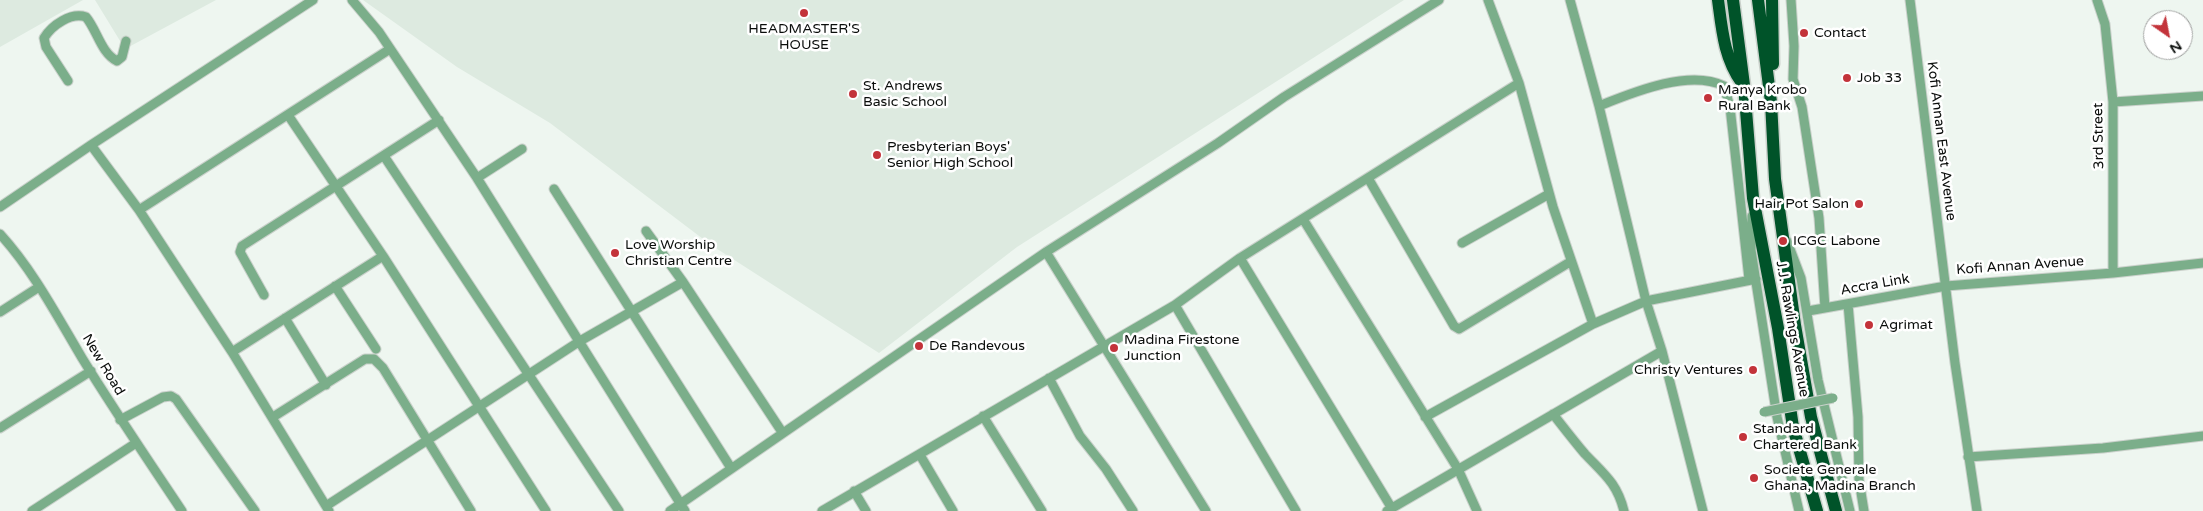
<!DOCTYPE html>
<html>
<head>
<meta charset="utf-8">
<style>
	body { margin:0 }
	#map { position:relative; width:2203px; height:511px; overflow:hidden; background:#eef6f0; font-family:"Varela Round",sans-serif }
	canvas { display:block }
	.north { position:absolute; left:2143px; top:10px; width:50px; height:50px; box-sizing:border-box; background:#fff; border:1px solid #9d9e9d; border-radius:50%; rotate:147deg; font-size:14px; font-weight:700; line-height:20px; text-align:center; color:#0a0d0b }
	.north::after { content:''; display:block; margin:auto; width:18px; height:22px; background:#c3333a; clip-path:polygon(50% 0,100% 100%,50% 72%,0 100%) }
</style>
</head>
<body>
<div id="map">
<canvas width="2203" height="511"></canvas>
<div class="north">N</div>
</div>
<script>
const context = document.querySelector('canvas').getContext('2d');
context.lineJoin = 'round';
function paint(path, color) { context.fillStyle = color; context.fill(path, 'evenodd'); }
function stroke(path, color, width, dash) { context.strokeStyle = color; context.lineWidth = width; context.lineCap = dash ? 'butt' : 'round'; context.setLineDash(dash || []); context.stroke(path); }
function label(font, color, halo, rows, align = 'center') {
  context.font = font + ' "Varela Round",sans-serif'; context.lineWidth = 5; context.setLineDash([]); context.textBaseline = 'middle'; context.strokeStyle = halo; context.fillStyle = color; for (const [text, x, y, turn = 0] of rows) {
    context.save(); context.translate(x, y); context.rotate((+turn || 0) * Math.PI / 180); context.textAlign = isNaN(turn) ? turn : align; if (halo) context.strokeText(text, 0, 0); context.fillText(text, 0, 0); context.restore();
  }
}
paint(new Path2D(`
	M0,0H83L0,47Z
	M95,0H216L125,49Z
	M363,0H1404L1017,247L879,353L711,245L550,123L457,67Z`), '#ddeae0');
const minor = new Path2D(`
	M352,0L379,32L477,178L685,511
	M1488,0L1519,83L1553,207L1593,324
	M1570,0L1599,106L1646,301L1662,351L1703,511
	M1791,0L1794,46L1793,79L1802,107L1819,218L1825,308
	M1910,0L1955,363L1977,511
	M2097,0L2105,24L2113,102V273
	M68,81L46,47L44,38C52,25 71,12 86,17C97,30 101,53 117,61L122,57L126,41
	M2113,102L2203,96
	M1599,106C1634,92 1689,69 1724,86L1730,107L1749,279
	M288,115L383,256L546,511
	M91,145L139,210L232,352L329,511
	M384,156L619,511
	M477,178L522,149
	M1368,178L1454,326L1459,329L1570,262
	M554,189L731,468
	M0,207L91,145L313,0
	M139,210L390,49
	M1752,216L1751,250L1777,417L1799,511
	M1303,219L1458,469L1477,511
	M646,231L683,282L782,432
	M0,234C33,270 57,316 82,358C114,410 148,460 182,511
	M1787,241L1801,278L1818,380L1850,511
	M1462,243L1549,194
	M1046,252L1206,511
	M1240,258L1391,507
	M335,286L376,349
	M264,295L240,252L242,246L439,120
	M1848,304L1858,417L1859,480L1864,511
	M1175,305L1296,511
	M1808,311L1946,286L2113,273L2203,263
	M0,312L39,287
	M285,318L326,385
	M232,352L383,256
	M1049,378L1080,436L1106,469L1133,511
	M1553,414C1564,428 1574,441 1585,454C1604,474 1617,483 1624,511
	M983,416L1042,511
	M273,417L365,359H374L383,368L471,511
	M1425,417L1593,324L1646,301L1756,279
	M120,420L163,397L171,396L176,399L255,511
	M0,428L91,371
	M920,455L953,511
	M1968,457L2103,448L2203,436
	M854,491L866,511
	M326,506L580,341L683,282
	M32,511L136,443
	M670,511L1046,252L1218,143L1284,97L1439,0
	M822,511L1175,305L1240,258L1519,83
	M1387,511L1662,351`);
const highway = new Path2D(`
	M1718,0C1722,30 1724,58 1742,83
	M1733,0L1744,85L1753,198L1778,328L1793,427L1817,511
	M1758,0L1771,102L1775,179L1795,325L1811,417L1836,511
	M1772,0L1773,64`);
stroke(minor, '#cad1cb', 11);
stroke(highway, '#cad1cb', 15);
stroke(minor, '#7bae8a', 9);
stroke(highway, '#005329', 12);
const minorBridge = new Path2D(`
	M1764,412L1833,398`);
stroke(minorBridge, '#cad1cb', 11, []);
stroke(minorBridge, '#7bae8a', 9);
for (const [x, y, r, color] of [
	[804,13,5,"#c3333a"],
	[1804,33,5,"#c3333a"],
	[1847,78,5,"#c3333a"],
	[853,94,5,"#c3333a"],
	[1708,98,5,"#c3333a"],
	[877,155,5,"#c3333a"],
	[1859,204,5,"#c3333a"],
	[1783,241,5,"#c3333a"],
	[615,253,5,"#c3333a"],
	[1869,325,5,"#c3333a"],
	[919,346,5,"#c3333a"],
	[1114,348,5,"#c3333a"],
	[1753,370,5,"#c3333a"],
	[1743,437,5,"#c3333a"],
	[1754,478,5,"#c3333a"]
]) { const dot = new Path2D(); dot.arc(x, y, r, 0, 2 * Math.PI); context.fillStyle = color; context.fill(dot); stroke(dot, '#fff', 2); }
label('14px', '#0a0d0b', '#fff', [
	["HEADMASTER'S",804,29,"center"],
	["HOUSE",804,45,"center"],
	["Contact",1814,33],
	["Job 33",1857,78],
	["St. Andrews",863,86],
	["Basic School",863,102],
	["Manya Krobo",1718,90],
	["Rural Bank",1718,106],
	["Presbyterian Boys'",887,147],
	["Senior High School",887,163],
	["Hair Pot Salon",1849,204,"right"],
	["ICGC Labone",1793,241],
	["Love Worship",625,245],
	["Christian Centre",625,261],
	["Agrimat",1879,325],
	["Madina Firestone",1124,340],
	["Junction",1124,356],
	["De Randevous",929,346],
	["Christy Ventures",1743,370,"right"],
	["Standard",1753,429],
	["Chartered Bank",1753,445],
	["Societe Generale",1764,470],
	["Ghana, Madina Branch",1764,486]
], 'left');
label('14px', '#0a0d0b', '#fff', [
	["3rd Street",2099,136,-91],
	["Kofi Annan East Avenue",1941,141,83],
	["Kofi Annan Avenue",2020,266,-4],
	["Accra Link",1875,285,-10],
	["J.J. Rawlings Avenue",1792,329,80],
	["New Road",103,365,59]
]);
</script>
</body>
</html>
